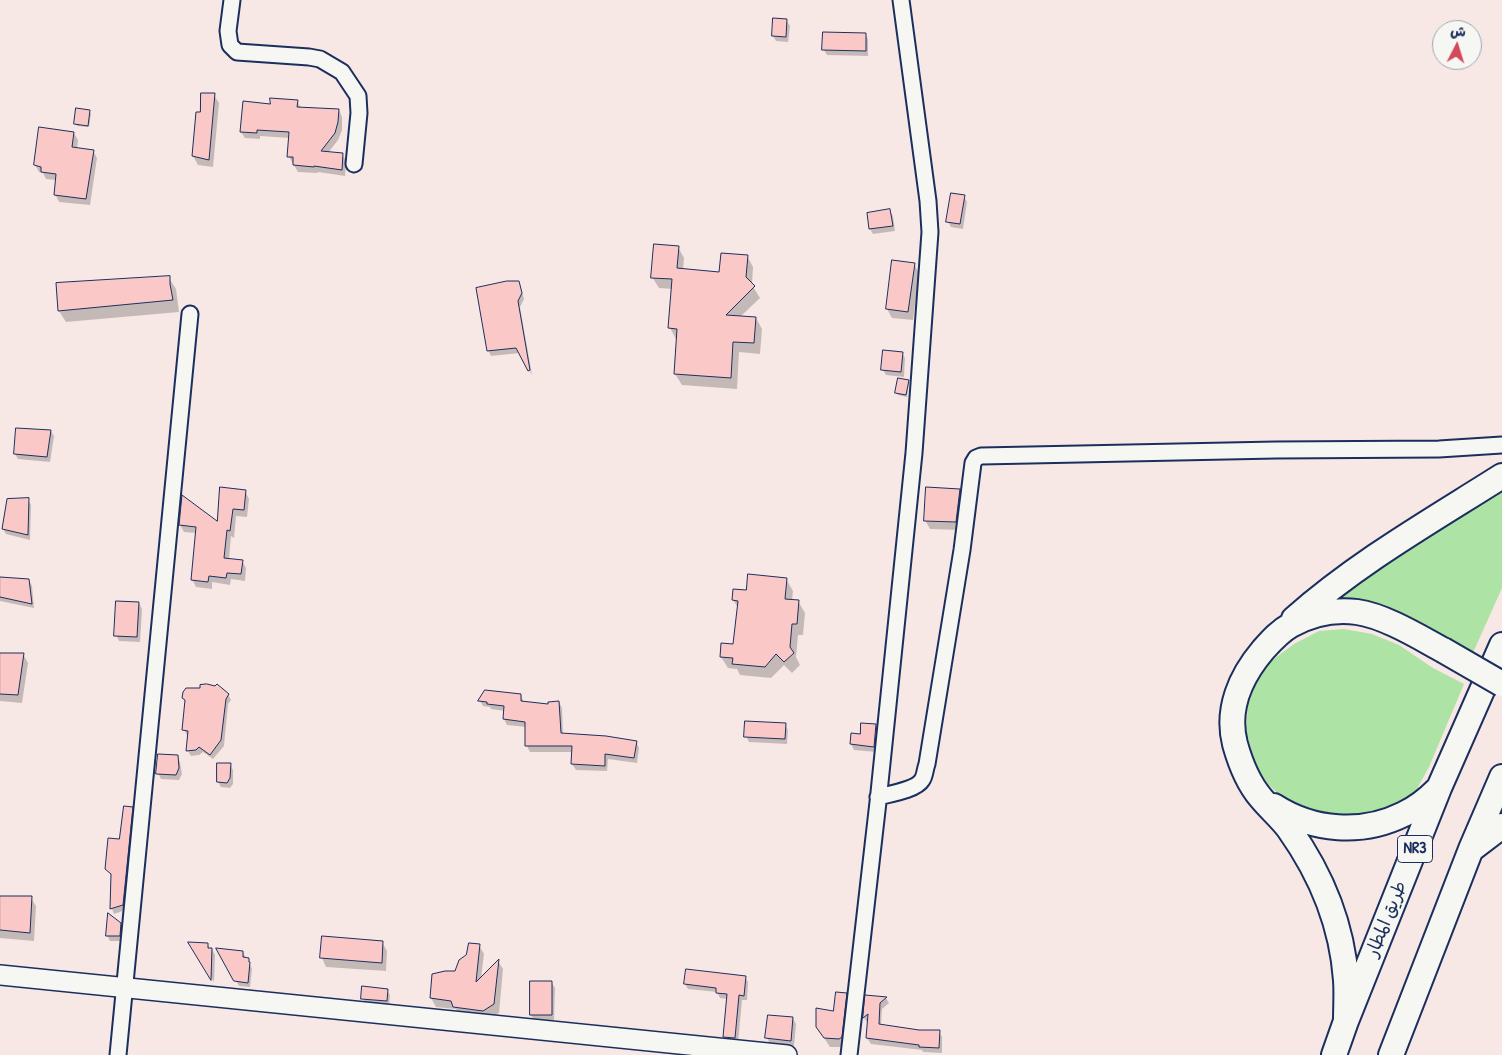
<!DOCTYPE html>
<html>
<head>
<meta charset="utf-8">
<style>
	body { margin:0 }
	#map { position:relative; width:1502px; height:1055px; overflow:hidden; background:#f7e8e5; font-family:"Patrick Hand","Playpen Sans Arabic",sans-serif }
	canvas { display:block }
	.north { position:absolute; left:1432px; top:20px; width:50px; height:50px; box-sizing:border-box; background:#f6f6f2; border:1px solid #9ea6b7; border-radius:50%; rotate:5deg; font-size:14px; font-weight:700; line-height:20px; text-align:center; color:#1b2f5e }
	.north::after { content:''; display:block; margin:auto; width:18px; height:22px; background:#d1495b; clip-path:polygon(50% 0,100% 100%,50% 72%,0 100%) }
</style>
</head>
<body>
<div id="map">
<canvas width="1502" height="1055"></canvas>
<div class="north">ش</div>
</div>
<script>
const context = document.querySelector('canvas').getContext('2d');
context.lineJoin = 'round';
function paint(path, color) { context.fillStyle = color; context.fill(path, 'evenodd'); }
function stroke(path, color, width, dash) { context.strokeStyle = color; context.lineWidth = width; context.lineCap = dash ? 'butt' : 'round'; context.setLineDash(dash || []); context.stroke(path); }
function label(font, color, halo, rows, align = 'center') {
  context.font = font + ' "Patrick Hand","Playpen Sans Arabic",sans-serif'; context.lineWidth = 4; context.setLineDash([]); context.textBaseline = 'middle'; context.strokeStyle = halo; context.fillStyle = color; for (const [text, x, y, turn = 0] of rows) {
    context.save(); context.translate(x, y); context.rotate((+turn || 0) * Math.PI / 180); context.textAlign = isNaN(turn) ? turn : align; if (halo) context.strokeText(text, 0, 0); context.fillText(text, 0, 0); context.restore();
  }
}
paint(new Path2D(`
	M1502,489V588L1472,655L1428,628L1395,612L1332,598Z
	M1344,629L1372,634L1399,645L1433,668L1464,684L1429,767L1413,796L1396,807L1339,822L1284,800L1268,784L1253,763L1251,748L1246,730L1248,706L1255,685L1271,661L1294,644L1319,631Z`), '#ade3a5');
paint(new Path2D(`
	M786,20L790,26L788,42L776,41L773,36Z
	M824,33L865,34L868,39V56L827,55L824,50Z
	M214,95L219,103L213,167L198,165L193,156L201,113Z
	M297,101L301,108L339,110L342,117V130L338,140L328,153L342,154L346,161L345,176L318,172L317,173L298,172L289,157L290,138L260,136V139L245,138L241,132L271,105Z
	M90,112L91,114L89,127L77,126L75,123Z
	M74,133L78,140L77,149L93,151L97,158L90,205L59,202L55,194L57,180L46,179L43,173L39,172L35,165Z
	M964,197L967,202L963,229L951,227L948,222Z
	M890,211L893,216L895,231L873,234L870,229L868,214Z
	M678,247L684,258L683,270L721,273L747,256L753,267L752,285L760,298L740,317L756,318L762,329L760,354L739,352L737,389L682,385L675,374L678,339H676L670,328L673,289L659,288L652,277Z
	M893,262L914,264L919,273L913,320L892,318L887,309Z
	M169,278L176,289L179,312L66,322L59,311Z
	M518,282L521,288L524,299L520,307L532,375L520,353L491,356L488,350Z
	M902,353L905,358L904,377L886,375L883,370Z
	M908,381L909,383L907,397L898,395L896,393Z
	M51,431L54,436L50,462L18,459L15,454Z
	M959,490L964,498L960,530L930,529L925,520Z
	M245,491L249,499L247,517L236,516L234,538L231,536L229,559L242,561L246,568L245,581L231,579L230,585L212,582V589L196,587L192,579L197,533L184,532L180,525L218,523Z
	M28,500L31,505L30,540L6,534L3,529Z
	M0,578L29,580L32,586L34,608L0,601Z
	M786,579L793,591L792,601H798L805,613L803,635H798L796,657L800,665L792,673L784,665L771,678L740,675L737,669L728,668L721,657L734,645L739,609L733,600L747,591Z
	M139,603L142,609L140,642L119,641L116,635Z
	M0,654H23L28,663L22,703L0,701Z
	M228,694L231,700L228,704L224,746L213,759L203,752L199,755L191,756L188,751L189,736L187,735L184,730L186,702L184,698Z
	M521,695L524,703L549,706L559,702L562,708L563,735L636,742L639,748L637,763L608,759L607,771L576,770L572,764L573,752H530L527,746V727L507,725L504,719L505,711L491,709L490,707L483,706L480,701Z
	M785,724L788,730L787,744L749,742L746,736Z
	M876,725L879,731L877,752L854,750L851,744L852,734L861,735Z
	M177,757L180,762L182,774L179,780L161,779L158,773Z
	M230,764L233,770V784L230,788L221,787L218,782Z
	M132,808L135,813L125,910L114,914L112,909V877L107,869L120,841Z
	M0,897L31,898L36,906L34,941L0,938Z
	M120,924L124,930L123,941H110L107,935Z
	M323,938L382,942L387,951L386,971L326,967L322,958Z
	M191,944H207L210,949H212L215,955L214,982Z
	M479,945L484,954L481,978L498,961L503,969L499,1013L488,1019L459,1015L456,1009L436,1007L431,998L433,975L456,972Z
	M219,950L243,952L246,958L248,959L252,969L250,987L239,986Z
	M745,977L748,982L747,1000H742L738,1043L728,1042L725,1037L728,999L720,998L717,992L688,989L685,984Z
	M551,982L555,988L554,1020H534L531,1015Z
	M387,990L390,995L389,1006L366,1004L363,999Z
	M846,994L851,1003L844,1047H830L817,1027L834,1013Z
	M866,996L886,998L889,1003L882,1009L881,1025L919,1031L939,1032L942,1037V1053L923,1052L922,1050L871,1044L867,1038L869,1021L867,1022L864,1018Z
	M793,1018L796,1024L794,1046L770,1044L767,1038Z`), '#0003');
const building = new Path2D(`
	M773,18L787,19L786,37L772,36Z
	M823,32L866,33V51L822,50Z
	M201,93H215L209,160L192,156L196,112H200Z
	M270,98L298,100L297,107L339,109L338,122L335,133L321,151L343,153L342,170L314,166V167L293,165V157H287L289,132L257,130V133L240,132L243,101L270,104Z
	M76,108L90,110L88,126L74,124Z
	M39,127L74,132L72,147L94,150L86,199L54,195L56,174L41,172V167L34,165Z
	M951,193L965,195L960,224L946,222Z
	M890,209L893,226L869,229L867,213Z
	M654,244L679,246L677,268L719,272L721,253L748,255L746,277L755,286L726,315L756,317L754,343L733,342L731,378L674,374L677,329L668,328L672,279L651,278Z
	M892,260L915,263L908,312L886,309Z
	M170,276V284L173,300L58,311L56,283Z
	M507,281H519L522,293L518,301L530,370L528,371L516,348L487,351L476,288Z
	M883,350L903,352L901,372L881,370Z
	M898,378L909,380L906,395L895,393Z
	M16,428L51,430L47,457L14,454Z
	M220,487L246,490L244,510L233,509L230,531L227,530L224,558L243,560L241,574L227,573L226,578L209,576L208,582L191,580L196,527L179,525L182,495L217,521Z
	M926,487L960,489L956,522L924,521Z
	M29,498L28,535L2,529L7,499Z
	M748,574L787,578L785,599L799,600L797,624H792L790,647L794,653L784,662L776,654L765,667L732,664L733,658L720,657L721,643L733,644L738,601L732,600L733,589L746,590Z
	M0,577L29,579L32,604L0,597Z
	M116,601L139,602L137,637L114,636Z
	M0,653H24L18,695L0,694Z
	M207,684L215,686L217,684L229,694L226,699L221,740L210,755L199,747L196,750L186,751L188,731L182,730L185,700L182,698L183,692L186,688H200V685Z
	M485,690L521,694V701L548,704V702L559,701L561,733L606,736L637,741L634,758L605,754V766L571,764L572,746H525V722L503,719L504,706L487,704V702L478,701Z
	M745,721L786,723L785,739L744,737Z
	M861,723L876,724L874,747L850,744L851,733L860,734Z
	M158,754L178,755L179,768L176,775L156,774Z
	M217,763H231L230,778L227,783L217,782Z
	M124,806L133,807L123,905L110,909L111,874L105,869L108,838L119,839Z
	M0,896H32L30,933L0,930Z
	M108,913L121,923L120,936H106Z
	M322,936L383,941L382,963L320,958Z
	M188,942L208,943V948H212L211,980Z
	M469,943L480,944L476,982L499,959L494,1004L483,1011L453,1007L451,1001L430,998L432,974L445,971H455L459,960L466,955Z
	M216,948L243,951V957L249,958V962H250L248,983L234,981Z
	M686,969L746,976L744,996L739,995L735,1038L723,1037L727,994L716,993V988L684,984Z
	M530,981H552V1015H530Z
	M362,986L388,989L387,1001L361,999Z
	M836,992L847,993L842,1037L839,1039L824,1038L816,1027V1008L833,1011Z
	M865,995L887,997L880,1003L879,1024L919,1030H940L939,1048L919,1047V1045L866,1038L868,1014L863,1018Z
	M768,1015L793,1017L791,1041L765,1038Z`);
paint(building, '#fac9c7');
stroke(building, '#1b2f5e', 1);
const minor = new Path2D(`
	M232,0L228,31L230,45L237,52L309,57L320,59L342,72L358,96L359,113L354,164
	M878,797C889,794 916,790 922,780C925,776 925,769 927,764L962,550L973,463L976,458L981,456L1276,450L1439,449L1502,445
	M118,1055L190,314
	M849,1055L878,802L914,453L930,232L928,201L901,0`);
const tertiary = new Path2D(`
	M0,975L787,1055`);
const trunk = new Path2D(`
	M1294,619C1357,563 1431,521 1502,476
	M1274,806C1313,831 1362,835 1404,814C1417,808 1428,799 1438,789
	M1473,848L1502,826
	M1346,1021C1346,1007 1347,993 1346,980C1342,924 1321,874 1289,829C1281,818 1270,809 1261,798C1249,784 1240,762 1235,744C1226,709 1241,676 1263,650C1272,640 1280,631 1291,625C1311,614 1335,609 1357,612C1385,616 1419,637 1443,650
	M1334,1055L1346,1021L1439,788L1502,645
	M1391,1055L1471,849L1502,777`);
stroke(minor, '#1b2f5e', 19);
stroke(tertiary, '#1b2f5e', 22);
stroke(trunk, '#1b2f5e', 28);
stroke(minor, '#f6f6f2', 15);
stroke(tertiary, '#f6f6f2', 19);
stroke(trunk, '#f6f6f2', 24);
const trunkBridge = new Path2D(`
	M1443,650L1502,684`);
stroke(trunkBridge, '#1b2f5e', 28, []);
stroke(trunkBridge, '#f6f6f2', 24);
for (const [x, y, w] of [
	[1415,849,35]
]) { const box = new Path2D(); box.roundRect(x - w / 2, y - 13.5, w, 27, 4); context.fillStyle = '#f6f6f2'; context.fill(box); stroke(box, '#1b2f5e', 1); }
label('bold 16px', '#1b2f5e', null, [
	["NR3",1415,849]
]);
label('18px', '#1b2f5e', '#f6f6f2', [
	["طريق المطار",1387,919,-68]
]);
</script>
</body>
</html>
